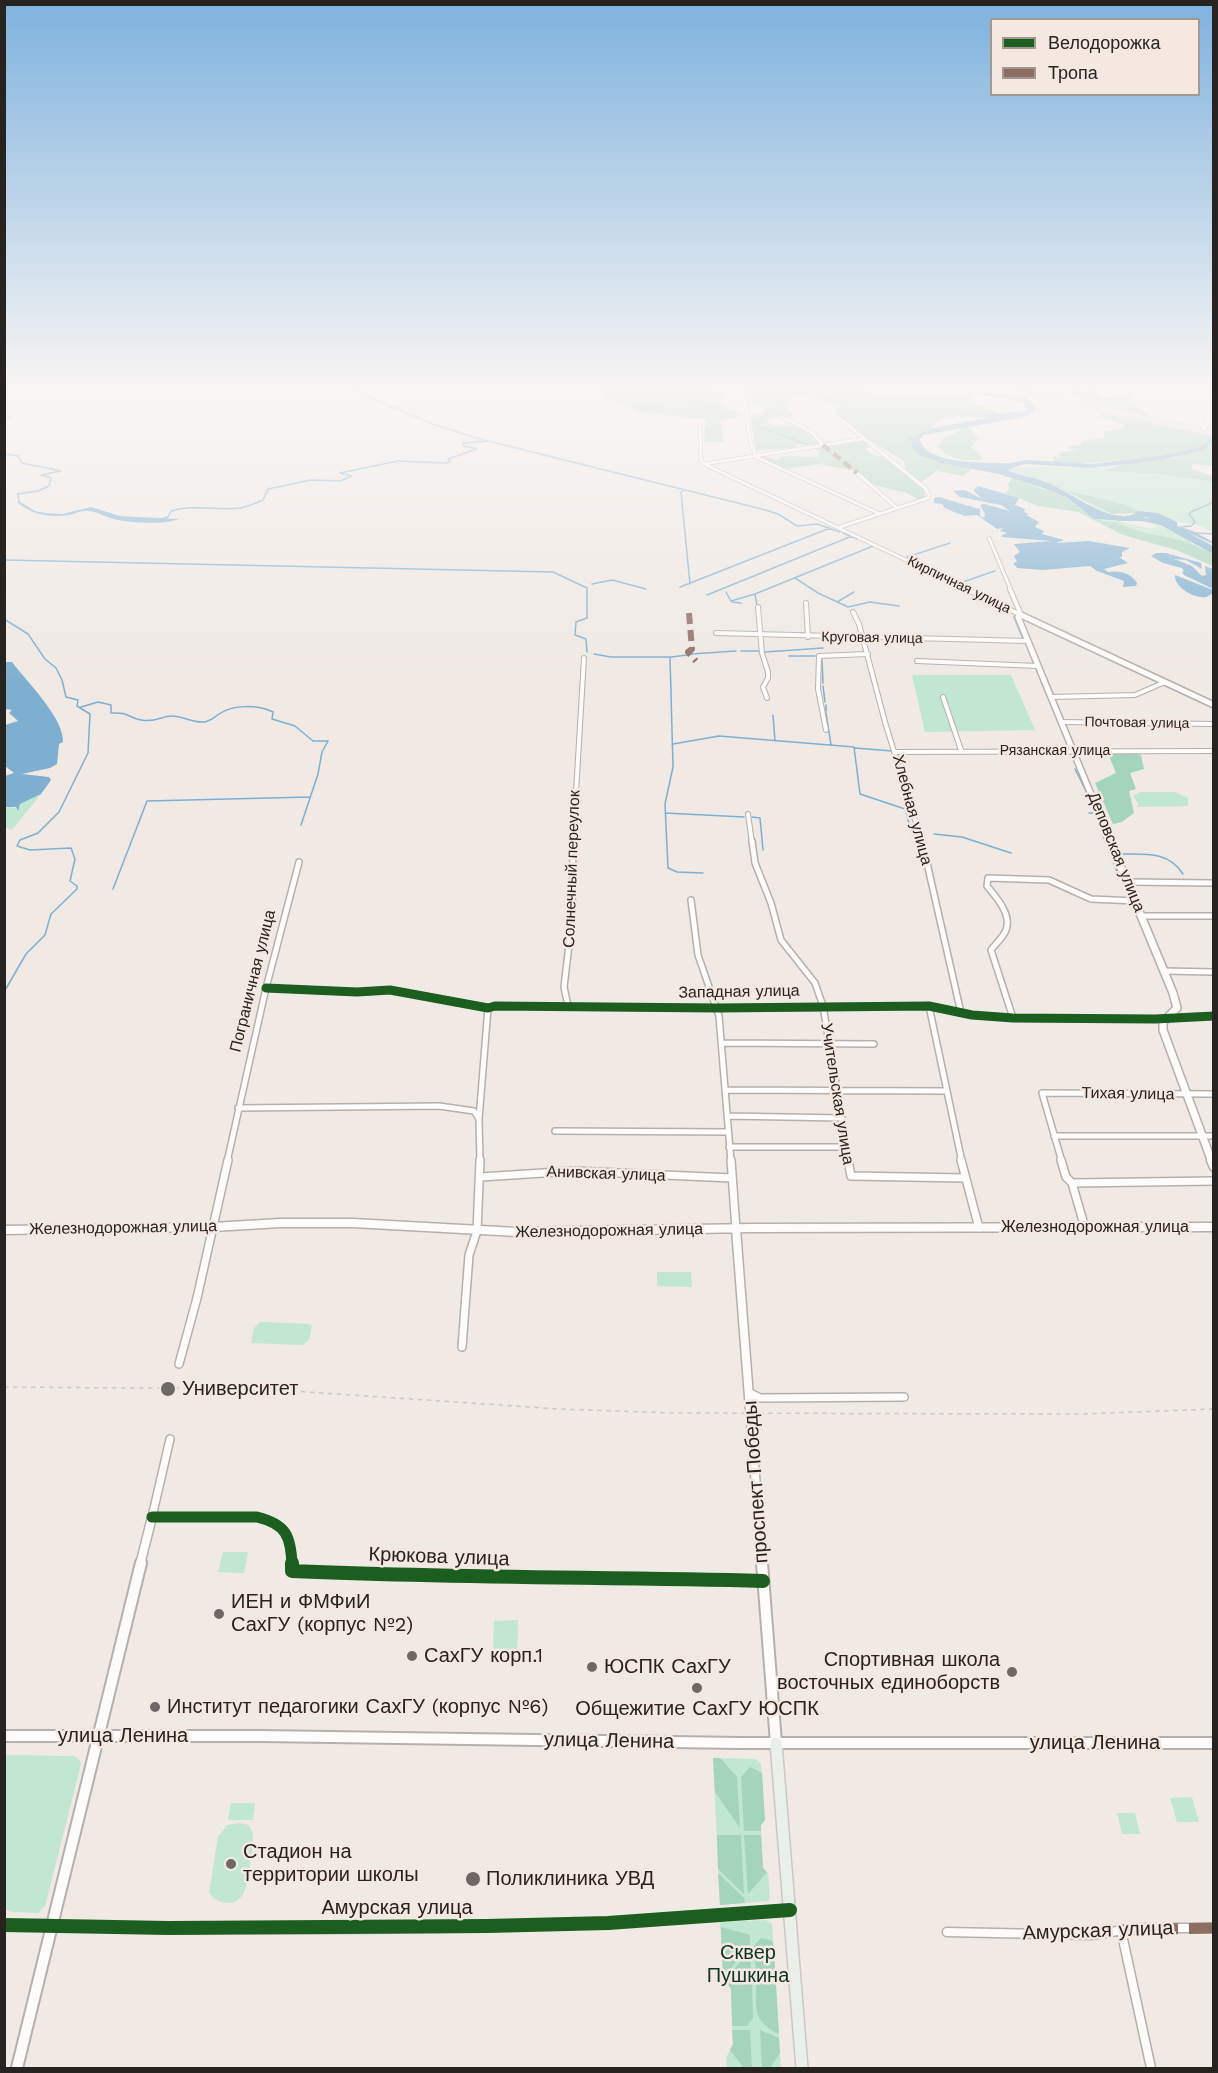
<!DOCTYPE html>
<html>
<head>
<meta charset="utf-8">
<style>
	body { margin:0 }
	#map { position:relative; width:1218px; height:2073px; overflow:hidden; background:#f0e9e4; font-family:"Work Sans",sans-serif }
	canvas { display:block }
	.frame { position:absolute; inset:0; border:6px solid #272320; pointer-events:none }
	.legend { position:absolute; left:990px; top:18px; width:210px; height:78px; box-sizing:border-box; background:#f4e8e0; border:2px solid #a29993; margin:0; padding:8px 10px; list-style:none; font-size:18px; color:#272320 }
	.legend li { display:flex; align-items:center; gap:12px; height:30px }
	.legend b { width:30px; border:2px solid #a29993 }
</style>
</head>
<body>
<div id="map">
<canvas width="1218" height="2073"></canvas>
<div class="frame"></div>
<ul class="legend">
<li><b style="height:8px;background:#1b5e20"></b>Велодорожка</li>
<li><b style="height:8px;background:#8d6e63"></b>Тропа</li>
</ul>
</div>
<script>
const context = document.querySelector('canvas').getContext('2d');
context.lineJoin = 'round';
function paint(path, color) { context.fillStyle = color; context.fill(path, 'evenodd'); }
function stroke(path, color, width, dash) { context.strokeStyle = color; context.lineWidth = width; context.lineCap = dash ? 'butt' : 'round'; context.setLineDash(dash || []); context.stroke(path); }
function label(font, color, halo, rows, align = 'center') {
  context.font = font + ' "Work Sans",sans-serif'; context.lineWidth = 5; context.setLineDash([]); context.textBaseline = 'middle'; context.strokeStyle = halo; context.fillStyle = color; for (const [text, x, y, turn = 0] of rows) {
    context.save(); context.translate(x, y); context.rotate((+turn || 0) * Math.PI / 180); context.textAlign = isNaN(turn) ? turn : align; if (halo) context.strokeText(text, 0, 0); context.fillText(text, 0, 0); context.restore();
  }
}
paint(new Path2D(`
	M1017,467L1112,468L1107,471L1159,474L1213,482V532L1198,525L1177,522L1158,513L1138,511L1124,504L1061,489L1007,469Z
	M1112,520L1147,528L1158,527L1153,523L1185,537L1192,544L1142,532L1117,523L1102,521Z
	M912,675H1011L1035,730L925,732Z
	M1140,792H1174L1188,798V806L1138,807L1137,805L1139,804L1133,796Z
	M41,794L12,830L5,827V807L16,808L17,810L21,806L19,804Z
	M657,1272H691L692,1287L657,1286Z
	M260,1322L309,1324L312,1326L309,1340L302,1345L251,1343L254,1328Z
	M223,1552H248L244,1573L218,1572Z
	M518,1620L517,1655L493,1656L494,1621Z
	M5,1755L73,1756L78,1758L81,1764L45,1906L38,1913L12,1912L5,1910Z
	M713,1758L756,1759L761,1764L765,1820L761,1825L763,1868L768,1873L770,1898L768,1901L720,1905Z
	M1192,1797L1199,1822H1177L1170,1798Z
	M231,1803H255L253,1820H228Z
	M1117,1813H1135L1140,1834H1122Z
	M239,1823L249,1825C250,1828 252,1831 253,1834C254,1841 248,1885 244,1892C236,1908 219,1905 209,1893L218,1837L227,1825Z
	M766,1920L772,1924L781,2068H727L726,2058L733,2044L731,1989L723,1976L720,1922Z`), '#c1e6d2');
paint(new Path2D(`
	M599,390H715L724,394L721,401L725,408L739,412L735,418L721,420L723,442H704L706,420L638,412L602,397Z
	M744,390H863L893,398L975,394L970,396L974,398L968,402L997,412C983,422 965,414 949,417C934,420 938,424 928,429C923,433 916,435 911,438C918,467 948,461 971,469L964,476L937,471L920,483L903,471L905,468L904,461L863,436L838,416L834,412L839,406L804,396L792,398L788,410L793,415L788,418L781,415L765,418L774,426C793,426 809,426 820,444C811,446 802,442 795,445L796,448L756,450L750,415H763L764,408L747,405Z
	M1067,390L1097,391L1104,398L1132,397L1137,407L1149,415L1145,417L1090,404Z
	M1101,412L1213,437V466L1193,464L1191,469L1213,476V482L1159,474L1105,471L1129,461L1173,458L1182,455L1075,464L1053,462L1055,456L1064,459L1058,456L1061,452L1075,451L1067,447L1080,445L1083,441L1104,438V432L1124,428V425L1101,417Z
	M966,427L970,428L978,439L971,447L982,457L980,460C964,461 949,459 938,447L943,439Z
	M855,441H864L870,447L866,449L874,456H882L923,489L926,497L919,500L907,493L874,485L857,471L819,464L787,469L759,458L763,455L777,460L784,456L818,457L820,450L808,448Z
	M1012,478L1065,497L1094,519L1117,523L1142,532L1188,542L1213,554V566L1176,550L1123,535L1078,512L1038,506L1005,493L1009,489L1008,483Z
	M1061,489L1124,504L1138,511V513L1111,514Z
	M1114,753H1133L1141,755L1144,769L1130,773L1136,789L1129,791L1134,813L1122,822L1113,824L1095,783L1116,773L1109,756Z
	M713,1758H720L737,1777L740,1828L715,1792Z
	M750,1767L762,1773L765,1820L761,1825V1831H744L741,1777Z
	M717,1835H741L744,1894L718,1869Z
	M744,1835H761L763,1868L767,1872L748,1894Z
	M718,1873L744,1898L745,1903L720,1905Z
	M721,1927L750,1935V1946L723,1977Z
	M761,1938L773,1941L776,1982L756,1974L754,1946Z
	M750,1950L751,1969L739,1968L735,1977L740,1983L752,1984L753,2018L747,2026H732L731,1989L725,1980Z
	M756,1977L776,1985L779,2034C750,2020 757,2007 756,1977Z
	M732,2030H750L752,2068H744L730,2050L733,2044Z
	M760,2030L779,2038L780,2053L770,2068H762Z`), '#a5d4bd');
paint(new Path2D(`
	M959,390L1026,397L1033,403L1035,411L1025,417L924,435L920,439C925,468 1001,462 1024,464L1007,470C1020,476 1034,477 1048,483C1069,491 1118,530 1138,511L1158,513L1177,522V526L1193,531L1213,542V544L1185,531L1213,546V554L1146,517H1138L1129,521L1094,519L1066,497L1040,487L999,474L941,463L921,456L914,450L910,438L929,429L990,417L961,416L1026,411L1024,403L1020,401Z
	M978,486L1019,498L1015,505L1025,509L1024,512L1029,514L1026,515L1039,522L1035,527L1044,531L1042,534L1064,540L1056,543L1089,541L1130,548L1122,552V557H1119L1128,563L1104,569L1108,572C1119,570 1131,573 1137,583L1136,586L1123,587L1124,581L1097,571L1090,566L1043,570L1017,568L1013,563L1017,562L1014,556L1020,552L1014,544L1051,541L1002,537L1001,536L1007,533L1000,531L1003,528L997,529L977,515L965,516L954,512L945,508L942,504L934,503V498L939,497L976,508L980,509V516L984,518L985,514L980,505L984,504L1010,511L1001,505L960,497L953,491L965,490L982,499L973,490Z
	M19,501L35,511L45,513L62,514L91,507L120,516L179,519C164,525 134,523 118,520C108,519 100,512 88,511C82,510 75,514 70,515C49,518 32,515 17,502Z
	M1156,553H1166L1201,563L1202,569L1186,560L1174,559L1192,566L1202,576L1206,575L1205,566L1213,569V589L1184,575L1182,572L1184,571L1182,568L1163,563L1151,556Z
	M1175,575L1213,590V593C1211,594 1209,596 1206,597C1194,599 1174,587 1175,575Z
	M5,662H12C27,682 64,718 63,742L59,744L57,764L50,768L22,774L49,777L51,780L41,794L20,804L18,811L16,807H5V776L14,773L5,766V725L18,721L9,713L12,710L5,709Z`), '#7fafd0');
stroke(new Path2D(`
	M352,390L433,424L473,437
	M624,390L630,396L631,403C642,410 652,411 664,405L662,394C676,388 685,395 696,403
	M775,396L809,391L843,404
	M752,402L766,396L774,397L784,408L783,415L763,419L757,426L808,445
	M700,404L724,406
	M4,417H10
	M476,438L487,441
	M492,442L762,509L778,514L797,526L817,524L840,532
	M4,454L18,456L22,463L61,471L41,475L51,478L49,486L38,491L18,494L19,502
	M683,491L681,492L690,584
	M158,520L168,517L171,511C194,504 216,511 240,508C247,507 256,503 263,500L268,489L311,480L340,481L352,476L340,473L398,461L447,463L450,462L448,459L477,449L464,446L463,443L490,441
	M1181,527L1191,526L1195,522L1189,514L1191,512L1214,502
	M843,533L857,539
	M1196,533L1214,534
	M907,557L950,543
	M4,560L553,572L587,588V618L576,622L575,635L586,639L587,652
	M795,578L818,593L848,607L870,602L899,606
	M960,583L995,571
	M592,584L612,580L646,589
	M680,587L830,528
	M726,592L731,601
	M755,594L757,606
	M707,595L852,536
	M731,601L755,594L873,546
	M732,602L741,603
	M837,602L854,592
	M1014,617L1023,639
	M4,619L28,634L45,659L56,668L62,680L66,697L78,700L77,706L90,714L88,753L59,812L38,833L20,840L17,846L30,850L71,848L75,859L70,881L77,886V889L51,914L45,935L26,954L4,992
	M741,651H760
	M765,652L823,648
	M594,654L611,657H670L673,767L665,804L668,868L677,872L703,873
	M691,654L736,651
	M789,656H815
	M671,657L687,655
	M822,660L823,683
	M823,686L825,702
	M826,705V711
	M81,707L98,702L111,705V713C130,712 126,717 141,720C155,723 164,715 172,716C183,716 192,723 204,722C211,721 213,718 219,714C233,704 258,705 273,712L272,719L295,726L313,741H328L322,752L318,774L301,825
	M826,713L831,745
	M773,715L775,741
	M673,744L719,736L854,747L860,794L905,809L912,834
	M855,748L892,751
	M1075,769L1088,795
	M665,813L744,817
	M1089,813H1096L1099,823
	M752,817L760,818L763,850
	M1100,826L1105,842
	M934,834L962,837L1011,853
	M1107,846L1119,877
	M1123,854C1147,854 1169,852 1183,874
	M113,889L147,801L310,797`), '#7fafd0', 1.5);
paint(new Path2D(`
	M1214,424V429L1211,427Z
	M1214,436V442L1203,450L1160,460L1091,468L1026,464L1001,468L998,466L1026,460L1091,464L1160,456L1199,448Z
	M1142,517L1168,524L1165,526L1142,521H1118L1115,519L1118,517Z`), '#7fafd0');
const streetFar4 = new Path2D(`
	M1185,390L1207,419L1208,422L1201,431
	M745,400L750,441L756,457L880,514
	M783,417L811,432L823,445
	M839,418L925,488L929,495L928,498L840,527
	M700,426L701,460L704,464
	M704,464L969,590
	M704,464L862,439
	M857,473L897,508
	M989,538L1011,590`);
const streetFar3 = new Path2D(`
	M966,589L1021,615
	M1010,589L1021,615
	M806,603L808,637
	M758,607L762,653L768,672V678L763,687L767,698
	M853,612L859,624L885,722L922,843
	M716,633L1028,641
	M917,661L1038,666
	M943,697L961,750
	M1051,697L1135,695L1165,682
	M1061,722L1214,724
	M826,730L818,689L819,656L868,654
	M896,752L1214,751
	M748,814L752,843
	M573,843L584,658`);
const streetFar2 = new Path2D(`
	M752,841L755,863L771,903L781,940L815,983L823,1006L849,1162
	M922,841L961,1013
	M1127,882L1214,883
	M691,900L698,955L719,1016L731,1162
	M1142,916H1214
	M1164,971L1214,972
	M266,988L357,992L390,990L488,1008L495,1006L717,1008L929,1006L972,1015L1013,1018L1155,1019L1214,1016
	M568,1006L564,987L572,919L573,841
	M929,1006L962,1162
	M1013,1018L991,950C996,943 1003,938 1006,930C1012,914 996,897 987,886L988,878L1049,880L1091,899L1136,901
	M722,1043L874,1044
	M726,1090L946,1091
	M238,1108L439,1106L474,1111L479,1119L480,1162
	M727,1116L842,1118
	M479,1119L488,1008
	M555,1131L728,1132
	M1054,1136H1214
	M729,1147H845
	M227,1162L266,988L299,862
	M1062,1162L1042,1093L1214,1094`);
const streetFar1 = new Path2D(`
	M731,1160L736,1229
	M848,1160L851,1176L965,1178
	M961,1160L979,1228
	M1061,1160L1066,1177L1072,1183L1085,1228
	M481,1177L574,1171L732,1178
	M1072,1183L1214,1181
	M462,1347L469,1255L477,1231L480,1160
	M179,1364L197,1298L228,1160
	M750,1393L760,1398L904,1397
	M170,1439L152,1517H257C286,1524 291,1536 292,1565`);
const street = new Path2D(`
	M292,1563V1571C449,1578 606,1577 763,1581
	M4,1925C205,1929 406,1932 607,1923C667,1920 728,1914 788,1910
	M1121,1930L1151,2068
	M947,1932L1092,1935L1136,1928H1214`);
const secondaryFar3 = new Path2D(`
	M1111,843L1018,617L1021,615L1214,705`);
const secondaryFar2 = new Path2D(`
	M1110,841L1173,993L1177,1008L1163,1022V1030L1212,1162`);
const secondaryFar1 = new Path2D(`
	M1211,1160L1214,1167
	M736,1229L762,1565
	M4,1230L213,1227L280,1223H353L517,1232L752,1228L1214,1227
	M140,1565L152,1517`);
const secondary = new Path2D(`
	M762,1563L776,1743
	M4,1736H261L740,1743H1214
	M17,2068L141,1563`);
const primary = new Path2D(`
	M776,1743L802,2068`);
const highway = new Path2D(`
	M1018,390L1214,434`);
stroke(streetFar4, '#b5b0ac', 4.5);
stroke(streetFar3, '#b5b0ac', 6);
stroke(streetFar2, '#b5b0ac', 8);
stroke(streetFar1, '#b5b0ac', 10);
stroke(street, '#b5b0ac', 11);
stroke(secondaryFar3, '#b5b0ac', 8);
stroke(secondaryFar2, '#b5b0ac', 10);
stroke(secondaryFar1, '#b5b0ac', 11);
stroke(secondary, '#b5b0ac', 14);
stroke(primary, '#cac7c5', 14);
stroke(highway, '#cac7c5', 7);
stroke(streetFar4, '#fdfcfb', 3);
stroke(streetFar3, '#fdfcfb', 4);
stroke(streetFar2, '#fdfcfb', 5);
stroke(streetFar1, '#fdfcfb', 7);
stroke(street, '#fdfcfb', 8);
stroke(secondaryFar3, '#fdfcfb', 5);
stroke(secondaryFar2, '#fdfcfb', 7);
stroke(secondaryFar1, '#fdfcfb', 8);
stroke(secondary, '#fdfcfb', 10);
stroke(primary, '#ebefe9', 11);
stroke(highway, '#dee6dc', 5);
stroke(new Path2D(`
	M4,1387L263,1389L559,1409L674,1413L1082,1414L1214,1409`), '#cbc9c8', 1.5, [4.5, 4.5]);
stroke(new Path2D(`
	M823,445L857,473`), '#8d6e63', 4.5, [9, 4.5]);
stroke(new Path2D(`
	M689,613L692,649L688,652L696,661`), '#8d6e63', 6, [11, 6]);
stroke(new Path2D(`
	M1121,1930L1214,1928`), '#8d6e63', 11, [23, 11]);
stroke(new Path2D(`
	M266,988L357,992L390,990L488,1008L495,1006L717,1008L929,1006L972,1015L1013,1018L1155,1019L1214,1016`), '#1b5e20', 9);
stroke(new Path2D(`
	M152,1517H257C286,1524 291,1536 292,1565`), '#1b5e20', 11);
stroke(new Path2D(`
	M292,1563V1571C449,1578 606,1577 763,1581
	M4,1925L169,1928L487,1926L608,1923L790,1910`), '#1b5e20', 14);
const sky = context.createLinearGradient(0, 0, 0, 680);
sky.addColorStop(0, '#7eb2de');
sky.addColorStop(0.57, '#f8f5f3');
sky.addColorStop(1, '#f8f5f300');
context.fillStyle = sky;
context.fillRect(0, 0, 1218, 680);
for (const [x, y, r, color] of [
	[168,1389,8,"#6d6865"],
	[219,1614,6,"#6d6865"],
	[412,1656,6,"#6d6865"],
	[592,1667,6,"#6d6865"],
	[1012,1672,6,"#6d6865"],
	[697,1688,6,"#6d6865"],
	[155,1707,6,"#6d6865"],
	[231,1864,6,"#6d6865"],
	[473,1879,8,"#6d6865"]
]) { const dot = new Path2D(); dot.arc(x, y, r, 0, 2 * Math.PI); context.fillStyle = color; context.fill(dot); stroke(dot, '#f4e8e0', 2); }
label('14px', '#272320', '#f4e8e0', [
	["Кирпичная улица",959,585,26],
	["Круговая улица",872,638,1],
	["Почтовая улица",1137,723,1],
	["Рязанская улица",1055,751]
]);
label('16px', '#272320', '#f4e8e0', [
	["Хлебная улица",912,810,75],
	["Деповская улица",1116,852,68],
	["Солнечный переулок",572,869,-88],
	["Пограничная улица",253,981,-76],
	["Западная улица",739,992,-1],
	["Учительская улица",837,1094,81],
	["Тихая улица",1128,1094,1],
	["Анивская улица",606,1174,2],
	["Железнодорожная улица",1095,1227],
	["Железнодорожная улица",123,1228,-1],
	["Железнодорожная улица",609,1231,-1]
]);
label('20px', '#272320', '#f4e8e0', [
	["Университет",182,1389],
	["ИЕН и ФМФиИ",231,1602],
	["СахГУ (корпус №2)",231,1625],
	["СахГУ корп.1",424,1656],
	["Спортивная школа",1000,1660,"right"],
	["восточных единоборств",1000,1683,"right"],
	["ЮСПК СахГУ",604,1667],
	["Институт педагогики СахГУ (корпус №6)",167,1707],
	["Общежитие СахГУ ЮСПК",697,1709,"center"],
	["Стадион на",243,1852],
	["территории школы",243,1875],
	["Поликлиника УВД",486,1879]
], 'left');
label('20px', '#272320', '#f4e8e0', [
	["проспект Победы",756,1482,-94],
	["Крюкова улица",439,1557,2],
	["улица Ленина",123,1736],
	["улица Ленина",609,1741,1],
	["улица Ленина",1095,1743],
	["Амурская улица",397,1908],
	["Амурская улица",1098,1931,-2]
]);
label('20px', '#0c3526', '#f4e8e0', [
	["Сквер",748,1953],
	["Пушкина",748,1976]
]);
</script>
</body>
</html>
